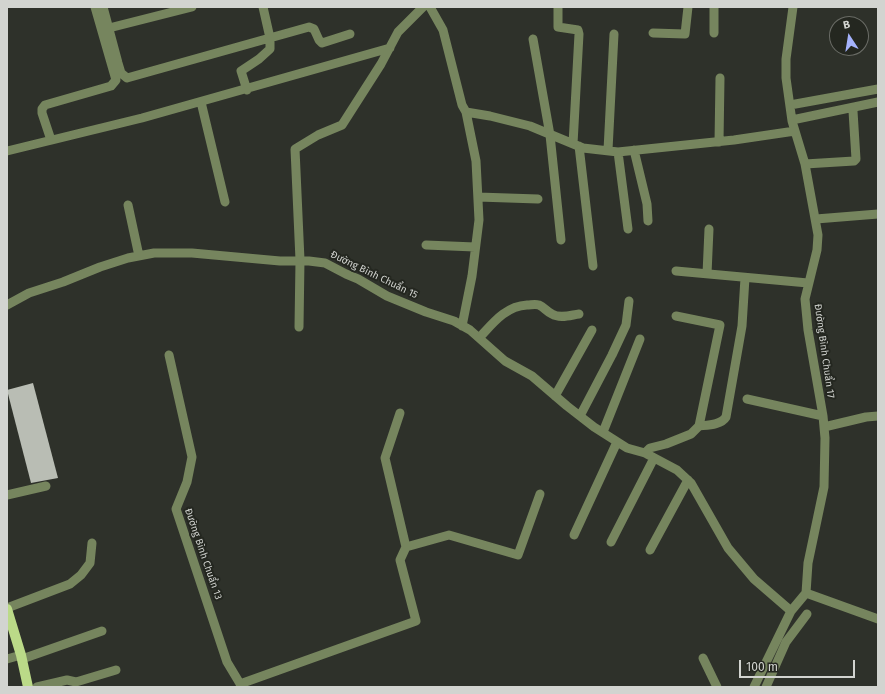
<!DOCTYPE html>
<html>
<head>
<meta charset="utf-8">
<style>
	body { margin:0 }
	#map { position:relative; width:885px; height:694px; overflow:hidden; background:#2e312a; font-family:"Fira Sans",sans-serif }
	canvas { display:block }
	.frame { position:absolute; inset:0; border:8px solid #d2d4d0; pointer-events:none }
	.north { position:absolute; left:829px; top:16px; width:40px; height:40px; box-sizing:border-box; background:#242720; border:1px solid #6a6c66; border-radius:50%; rotate:348deg; font-size:11px; font-weight:700; line-height:16px; text-align:center; color:#d2d4d0 }
	.north::after { content:''; display:block; margin:auto; width:14px; height:18px; background:#a4b2fc; clip-path:polygon(50% 0,100% 100%,50% 72%,0 100%) }
	.scale { position:absolute; left:739px; top:660px; width:116px; height:18px; box-sizing:border-box; border:2px solid #d2d4d0; border-top:0; padding-left:5px; font-size:12px; line-height:14px; white-space:nowrap; color:#d2d4d0; -webkit-text-stroke:3px #242720; paint-order:stroke }
</style>
</head>
<body>
<div id="map">
<canvas width="885" height="694"></canvas>
<div class="frame"></div>
<div class="north">B</div>
<div class="scale">100 m</div>
</div>
<script>
const context = document.querySelector('canvas').getContext('2d');
context.lineJoin = 'round';
function paint(path, color) { context.fillStyle = color; context.fill(path, 'evenodd'); }
function stroke(path, color, width, dash) { context.strokeStyle = color; context.lineWidth = width; context.lineCap = dash ? 'butt' : 'round'; context.setLineDash(dash || []); context.stroke(path); }
function label(font, color, halo, rows, align = 'center') {
  context.font = font + ' "Fira Sans",sans-serif'; context.lineWidth = 4; context.setLineDash([]); context.textBaseline = 'middle'; context.strokeStyle = halo; context.fillStyle = color; for (const [text, x, y, turn = 0] of rows) {
    context.save(); context.translate(x, y); context.rotate((+turn || 0) * Math.PI / 180); context.textAlign = isNaN(turn) ? turn : align; if (halo) context.strokeText(text, 0, 0); context.fillText(text, 0, 0); context.restore();
  }
}
paint(new Path2D(`
	M33,383L58,478L31,483L7,390Z`), '#b9bdb4');
stroke(new Path2D(`
	M103,7L118,63L121,73L127,78L309,27L314,29L319,40L322,43L350,34
	M430,7L443,30L462,105L466,112L490,116L530,126L583,148L618,152L734,140L795,131
	M558,7V27L578,30L579,34L573,144
	M714,7V33
	M109,28L192,7
	M653,33L685,34L688,7
	M533,39L550,135L561,240
	M247,90L241,71L259,59L270,49V38L263,7
	M201,102L225,202
	M790,105L878,89
	M792,120L878,102
	M51,140L42,113V109L45,105L111,86L116,80L95,7
	M719,142L720,78
	M579,146L593,266
	M608,150L614,34
	M634,150L647,204L648,221
	M7,151L142,118L390,48
	M618,152L628,229
	M805,164L854,161L856,159L853,111
	M478,197L538,199
	M128,205L139,256
	M816,219L878,214
	M426,245L475,247
	M676,271L808,283
	M707,274L709,229
	M7,305L29,293L63,282L100,267L128,258L154,253H192L280,261H309L325,263L346,274L358,279L387,296L426,312L454,321L470,330L505,361L532,376L567,406L594,427L627,448L645,453L677,470L691,483L728,548L754,579L791,611
	M462,326L472,276L479,220L476,161L466,112
	M299,327L300,260L295,149L318,135L342,125L381,64L398,32L423,7
	M480,337C493,323 506,306 527,305C531,305 535,304 539,305C544,307 547,312 552,314C560,319 571,315 579,314
	M169,355L192,457L187,482L176,509L227,662L242,687
	M555,396L592,330
	M747,399L823,416
	M580,416L612,355L626,325L629,301
	M699,426C708,425 721,425 726,417L742,326L745,278
	M824,427L866,417L878,416
	M603,432L640,339
	M645,453L650,448L666,444L691,434L699,426L720,325L676,316
	M7,495L46,486
	M574,535L617,442
	M611,542L654,458
	M406,547L449,535L518,555L540,494
	M650,550L688,480
	M806,593L878,619
	M7,608L70,584L81,575L90,563L92,543
	M703,658L717,687
	M7,659L21,655
	M22,659L102,631
	M240,684L416,621L400,560L406,547L385,458L400,413
	M37,687L67,680L76,682L116,670
	M754,687L791,611L806,593L808,563L824,487L825,438L823,416L808,330L805,299L817,250L818,235L805,164L792,121L786,78V59L793,7
	M766,687L786,642L807,614`), '#76855e', 9);
stroke(new Path2D(`
	M7,609L21,655L28,687`), '#bbda88', 10);
label('10px', '#d2d4d0', '#242720', [
	["Đường Bình Chuẩn 15",374,275,26],
	["Đường Bình Chuẩn 17",824,351,82],
	["Đường Bình Chuẩn 13",203,554,71]
]);
</script>
</body>
</html>
